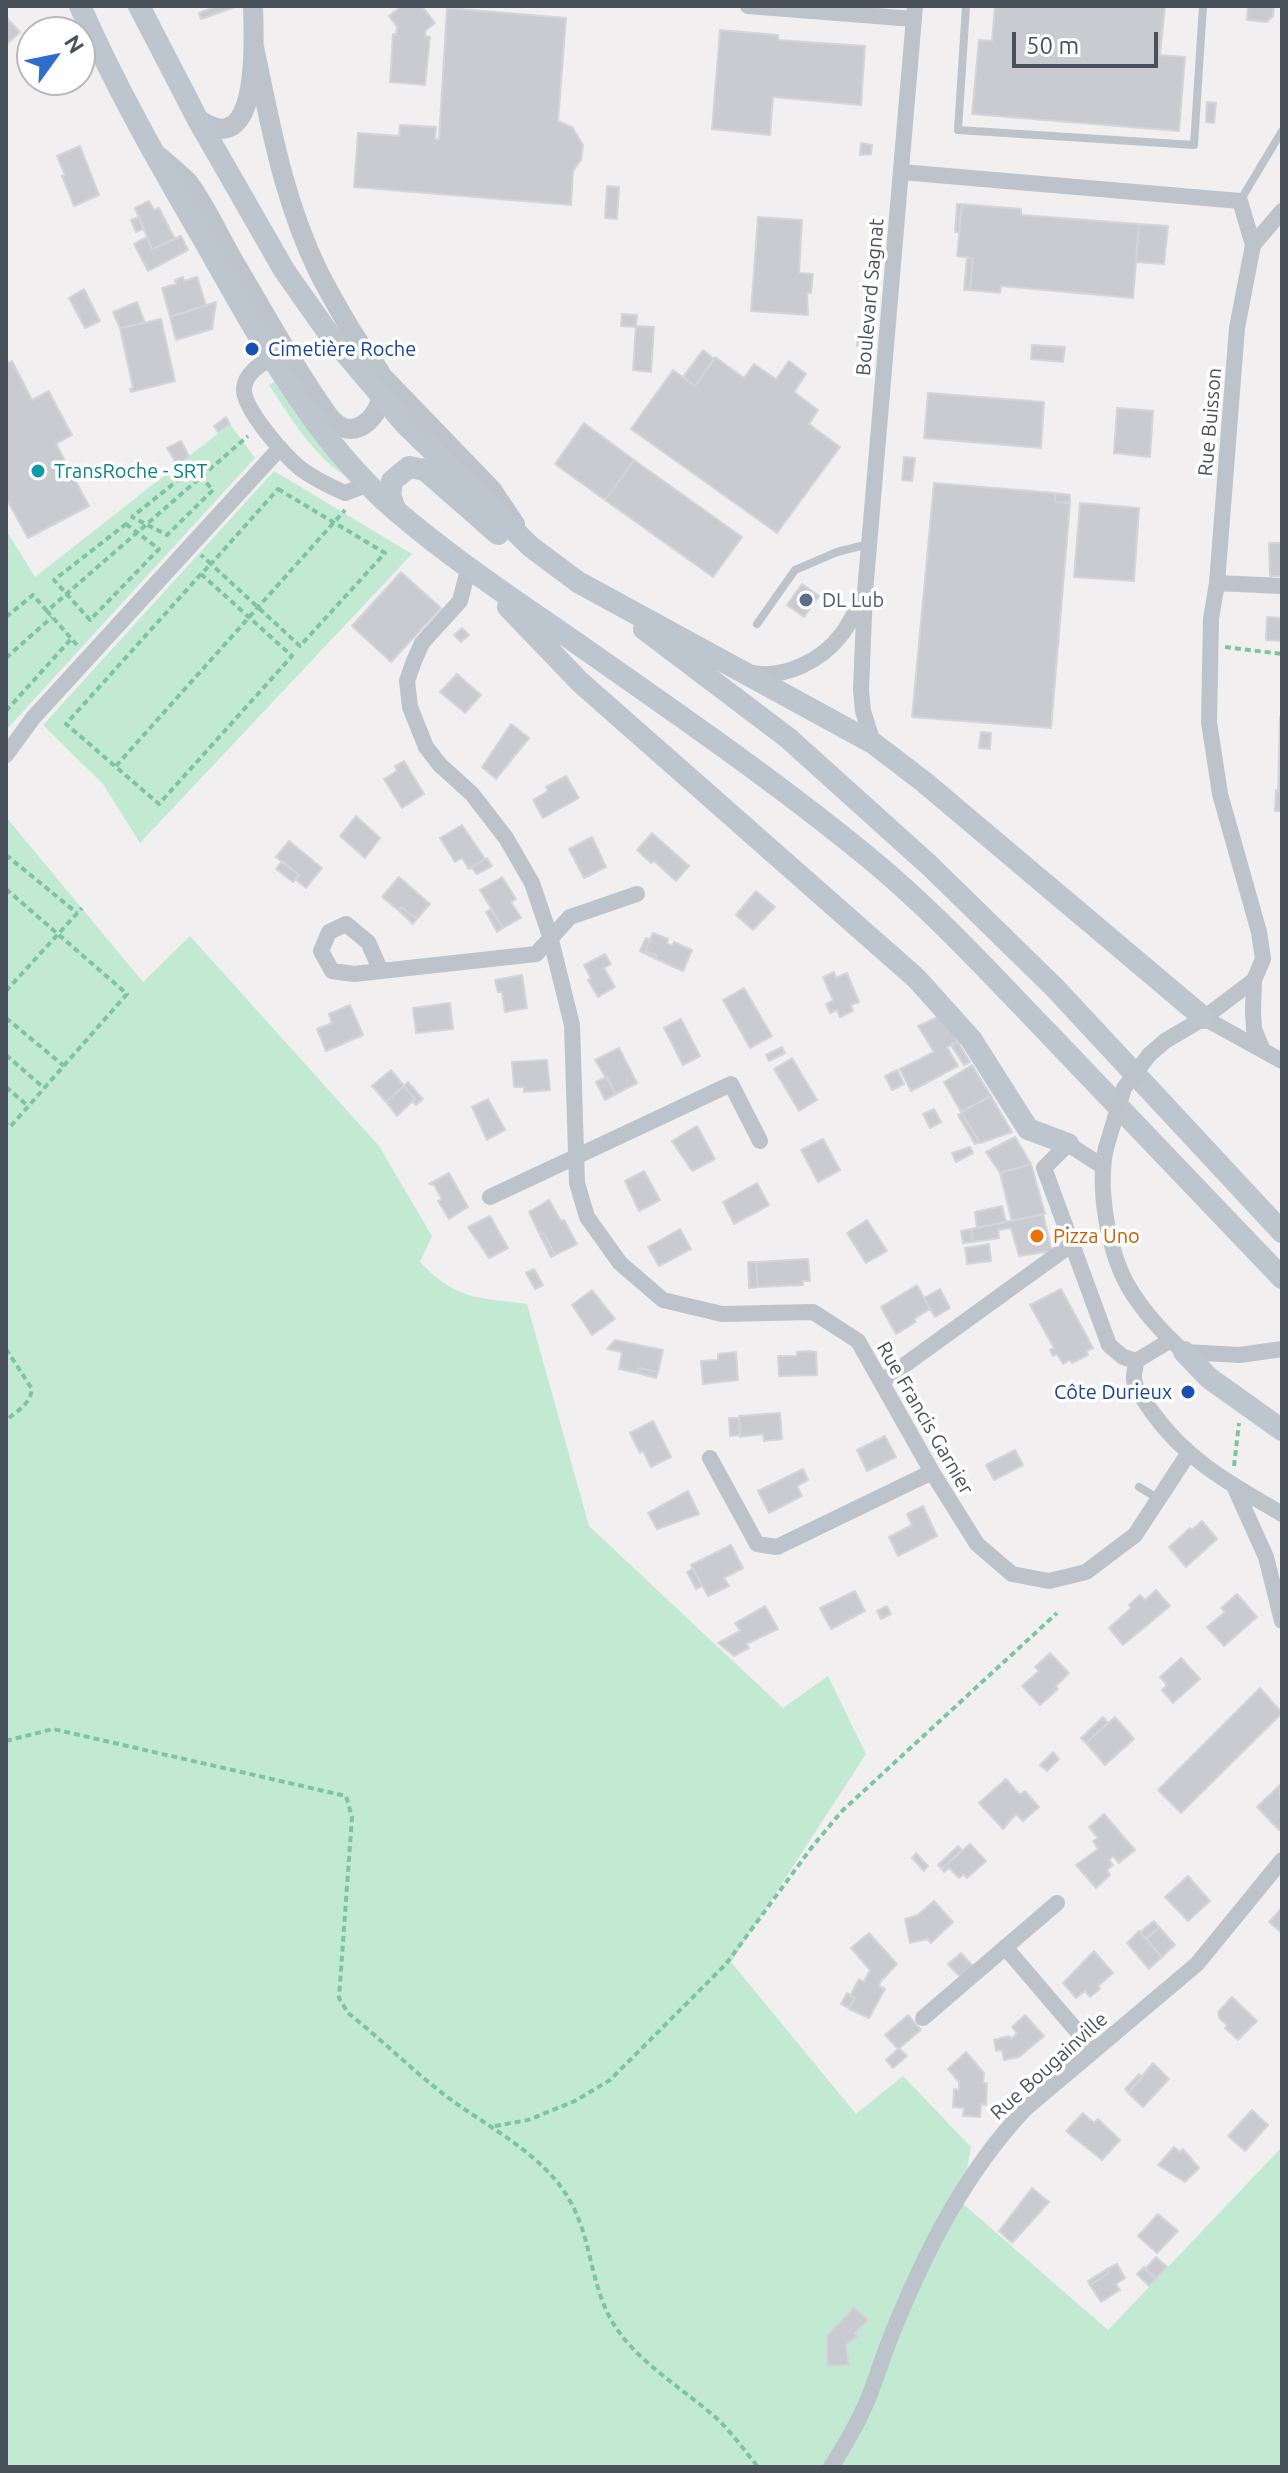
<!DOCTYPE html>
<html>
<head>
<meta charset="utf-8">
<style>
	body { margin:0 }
	#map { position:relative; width:1288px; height:2473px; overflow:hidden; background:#f1efef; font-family:Ubuntu,sans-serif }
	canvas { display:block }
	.frame { position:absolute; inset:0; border:8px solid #49515a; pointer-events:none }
	.north { position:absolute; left:16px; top:16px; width:80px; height:80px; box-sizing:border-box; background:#fff; border:2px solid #b6b9bd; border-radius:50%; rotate:57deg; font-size:22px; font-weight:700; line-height:32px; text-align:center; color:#49515a }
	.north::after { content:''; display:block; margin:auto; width:28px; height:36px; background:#2e6dcc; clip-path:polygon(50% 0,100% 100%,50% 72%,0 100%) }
	.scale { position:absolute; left:1012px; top:32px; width:146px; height:36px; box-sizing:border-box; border:4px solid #49515a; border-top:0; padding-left:10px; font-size:24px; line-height:28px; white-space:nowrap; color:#49515a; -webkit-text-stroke:6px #fff; paint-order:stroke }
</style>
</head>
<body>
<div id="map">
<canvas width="1288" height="2473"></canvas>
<div class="frame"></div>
<div class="north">N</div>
<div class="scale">50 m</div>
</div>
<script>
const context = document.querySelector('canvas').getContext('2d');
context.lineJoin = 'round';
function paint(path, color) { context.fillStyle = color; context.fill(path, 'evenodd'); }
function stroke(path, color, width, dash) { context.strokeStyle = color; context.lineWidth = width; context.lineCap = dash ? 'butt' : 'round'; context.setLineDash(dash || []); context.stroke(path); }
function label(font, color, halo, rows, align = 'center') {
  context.font = font + ' Ubuntu,sans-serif'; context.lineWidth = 7; context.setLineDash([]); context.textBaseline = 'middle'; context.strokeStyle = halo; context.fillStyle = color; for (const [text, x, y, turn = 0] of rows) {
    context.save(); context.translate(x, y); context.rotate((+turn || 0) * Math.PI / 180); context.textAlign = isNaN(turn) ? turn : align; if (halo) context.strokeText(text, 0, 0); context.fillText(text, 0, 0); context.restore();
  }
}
paint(new Path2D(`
	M274,382L297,416L350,479C315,459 291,418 269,385Z
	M230,424L255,458L6,730V530L35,577Z
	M274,471L412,554L140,843L103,784L43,725Z
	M6,817L143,982L190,936L379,1146L432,1236L420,1262C458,1301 476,1297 527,1304L589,1526L783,1708L828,1676L866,1754L731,1962L856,2114L903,2076L971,2147L961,2202L1108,2330L1282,2147V2467H6Z`), '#c2ead3');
const building = new Path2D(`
	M211,6H238L201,19L199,13L212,8Z
	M402,6H422L435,23L426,30L425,36L430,37L425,85L390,82L393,34H396L397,27L389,16Z
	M995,6H1165L1160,55L1185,57L1179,131L972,114L979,40L992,41Z
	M1248,6H1274L1273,16L1267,22L1247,20Z
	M447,8L566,18L558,121L572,127L583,145L581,160L573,171L571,205L354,187L358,133L399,136L400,125L436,127L435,139H439Z
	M6,17L20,32L6,45Z
	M720,30L778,35V40L865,46L861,105L773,97L770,135L712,129Z
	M1207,102L1216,103L1214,123L1206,122Z
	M861,143L872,145L871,154L860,155Z
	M80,146L99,195L74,206L62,176L65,175L57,156Z
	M607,186L619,187L617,219L605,218Z
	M149,201L154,210L159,208L175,239L152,249L135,208Z
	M957,204H962L959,232H955Z
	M962,204L1021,209V215L1139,224L1133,298L1001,286L1000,293L970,290L973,258L957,256Z
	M139,217L144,229L136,232L131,220Z
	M758,217L802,220L799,273L813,274L811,293H807L808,315L751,311Z
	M1139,224L1168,226L1164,264L1136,262Z
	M181,236L188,250L148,271L134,244L147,237L152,249Z
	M967,257L973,258L970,290H964Z
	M183,277L184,281L197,277L206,305L170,317L162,288L176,284L175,280Z
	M84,289L100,321L85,328L69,298Z
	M137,302L145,323L120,328L113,312Z
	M216,302L212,329L176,340L170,317Z
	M622,314L637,315L636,327L621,326Z
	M161,319L175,381L131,392L130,389L133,388L120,328Z
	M636,326L654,327L651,372L633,370Z
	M858,336H869V347L857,346Z
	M1032,345L1065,347L1063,362L1031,359Z
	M703,350L714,359L695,386L683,377Z
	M715,357L744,378L754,364L776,379L789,361L806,374L794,392L818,410L809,424L840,447L777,533L631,429L673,370L695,386Z
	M12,361L32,400L49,391L55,403L72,435L56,444L89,506L28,538L6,498V364Z
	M928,393L1044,402L1041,448L924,438Z
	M1117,408L1153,411L1150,457L1114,453Z
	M226,417L230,424L218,432L214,426Z
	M584,423L634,460L605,500L555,464Z
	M181,441L189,456L177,465L167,448Z
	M904,457L915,458L912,481L902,480Z
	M634,460L742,537L713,577L605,500Z
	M934,483L1055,493V502L1070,503L1051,728L912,717Z
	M1055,493L1070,495V503L1055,502Z
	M1080,503L1139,508L1134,581L1074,577Z
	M1269,543H1282V576H1270Z
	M401,572L441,608L391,662L352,626Z
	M802,584L819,596L804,617L787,605Z
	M1267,617L1282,618V641L1266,640Z
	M462,628L469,635L461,642L454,635Z
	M457,674L481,695L465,713L440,692Z
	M1280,717H1282V811H1275L1276,790L1278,791Z
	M511,724L529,738L496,779L482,767Z
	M981,732L991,733L990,749L979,748Z
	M404,761L424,794L402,808L384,779L397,771L395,766Z
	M566,776L579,798L543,818L533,800L548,791L546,787Z
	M356,816L380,838L365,858L340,836Z
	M462,825L485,859L469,869L462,858L455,862L440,838Z
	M652,833L689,866L676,881L654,861L651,863L637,850Z
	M592,837L606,867L584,878L569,849Z
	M289,841L322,868L306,888L295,879L299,875L276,857Z
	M487,858L492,866L477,874L471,867Z
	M282,861L299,875L293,882L276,869Z
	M399,877L430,904L417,919L401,907L398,910L382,897Z
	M502,877L516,899L511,902L521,918L503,928L480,890Z
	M756,891L775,907L753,930L736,915Z
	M401,907L417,919L413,924L398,910Z
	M491,909L503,928L497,932L486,912Z
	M653,933L668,939L667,943L672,946L674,942L692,950L683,971L656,959L657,956L645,951Z
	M646,938L650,939L645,951L657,956L656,959L640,951Z
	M605,954L611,964L604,968L615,987L598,997L588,980L591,978L584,965Z
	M834,972L836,978L847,973L859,1002L851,1005L853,1011L840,1017L837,1010L830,1013L826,1004L833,1000L823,977Z
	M522,975L527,1008L505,1012L502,992H498L495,980Z
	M744,988L772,1036L750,1048L723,1000Z
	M450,1003L453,1029L416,1033L413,1008Z
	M350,1005L363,1035L326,1051L317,1029L332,1023L329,1014Z
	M942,1015L958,1042L947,1047L958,1066L911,1091L900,1069L934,1052L918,1026Z
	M681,1019L700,1056L683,1065L664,1028Z
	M958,1042L970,1062L964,1065L951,1045Z
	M782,1047L785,1053L769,1061L766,1055Z
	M619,1048L637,1083L616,1094L595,1060Z
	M792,1058L817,1100L799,1111L774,1069Z
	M547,1060L550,1090L524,1092V1087H514L512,1062Z
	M972,1065L991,1096L961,1112L944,1082Z
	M391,1070L404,1086L386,1102L372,1086Z
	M897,1070L904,1084L892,1090L885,1076Z
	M607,1077L616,1094L605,1100L596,1082Z
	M408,1082L423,1099L416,1105L413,1102L415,1099L404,1086Z
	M404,1086L415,1099L397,1116L386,1102Z
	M991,1096L1012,1132L980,1143L961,1112Z
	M488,1099L505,1130L487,1140L472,1107Z
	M934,1109L941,1122L930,1128L923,1114Z
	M962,1113L979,1142L975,1144L958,1115Z
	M697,1126L715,1159L692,1171L672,1141Z
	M1015,1137L1031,1164L1000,1173L986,1152Z
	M823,1139L840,1170L818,1182L801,1150Z
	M970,1147L973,1153L956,1162L952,1153Z
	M1031,1164L1045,1214L1012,1221L1000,1173Z
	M644,1171L660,1200L639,1211L625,1181Z
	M449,1173L468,1207L449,1219L438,1201L442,1199L434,1185L429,1184Z
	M757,1183L769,1205L734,1224L723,1202Z
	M549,1200L561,1221L564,1220L577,1244L555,1255L544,1233L540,1235L529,1212Z
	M1002,1206L1006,1222L977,1228L975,1212Z
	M1043,1214L1052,1251L1019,1256L1011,1228L998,1230L999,1238L973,1242L971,1229Z
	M490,1216L508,1248L489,1258L468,1227Z
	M867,1220L887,1251L866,1263L847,1233Z
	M680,1229L691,1249L659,1266L648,1247Z
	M971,1229L973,1242L963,1243L961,1231Z
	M544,1233L555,1255L551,1257L540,1235Z
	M989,1244L991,1261L967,1264L965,1248Z
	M808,1259L810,1281H802L803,1285L758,1287L756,1262Z
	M748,1262H756L758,1287L749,1288Z
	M534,1269L543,1285L535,1289L526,1273Z
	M917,1285L930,1309L914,1319L916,1322L896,1334L881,1307Z
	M940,1289L950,1308L935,1317L924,1298Z
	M1061,1289L1093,1348L1086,1351L1088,1355L1072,1363L1070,1360L1063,1364L1057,1354L1053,1356L1050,1350L1054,1348L1030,1305Z
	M592,1290L615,1319L592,1335L572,1305Z
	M615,1340L663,1350L658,1372L639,1368L637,1373L619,1369L622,1352L607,1349Z
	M810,1351L816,1352L817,1375L779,1376L778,1356H797V1352Z
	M736,1352L738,1380L703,1384L701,1361L718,1360V1354Z
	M639,1368L658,1372L656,1378L637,1373Z
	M780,1413L782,1439L764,1441L763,1434L740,1437L739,1416Z
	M729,1418H739L740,1435L730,1436Z
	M653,1421L671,1457L651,1467L643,1451L640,1453L630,1433Z
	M885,1436L896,1457L867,1471L857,1450Z
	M1015,1450L1023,1465L994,1480L986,1465Z
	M803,1469L808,1480L797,1486L802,1496L769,1513L758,1491Z
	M688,1491L699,1514L657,1529L648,1513Z
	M923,1506L937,1536L898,1556L889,1537L912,1525L907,1514Z
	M1202,1521L1217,1539L1186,1567L1169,1547L1190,1528L1192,1530Z
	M731,1545L743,1568L724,1578L729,1586L708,1596L691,1565Z
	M693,1568L702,1586L696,1589L687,1572Z
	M1156,1590L1170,1606L1123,1645L1109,1628L1131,1608L1129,1605L1140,1595L1145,1600Z
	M855,1591L865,1611L831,1629L820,1608Z
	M1237,1594L1257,1617L1224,1646L1207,1627L1225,1612L1221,1608Z
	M765,1606L778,1629L746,1644L749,1648L734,1656L718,1643L740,1631L735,1623Z
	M887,1606L891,1614L881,1619L877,1611Z
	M1050,1653L1069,1673L1056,1686L1058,1689L1040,1705L1022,1686L1039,1671L1035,1667Z
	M1181,1658L1200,1679L1173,1703L1162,1690L1167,1685L1160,1677Z
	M1260,1688L1282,1713L1181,1813L1158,1790Z
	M1103,1717L1108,1723L1086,1743L1081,1738Z
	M1115,1717L1134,1739L1105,1765L1086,1743Z
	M1053,1752L1059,1759L1047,1771L1040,1765Z
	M1006,1779L1020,1795L1025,1791L1039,1807L1023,1821L1016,1814L1003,1829L979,1803Z
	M1280,1785L1282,1827L1279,1830L1257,1807Z
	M1104,1814L1135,1850L1119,1863L1113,1856L1109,1860L1113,1865L1107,1870L1110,1875L1096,1888L1076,1865L1098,1849L1093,1841L1098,1838L1089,1827Z
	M970,1844L986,1861L967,1878L964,1874L959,1878L949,1868L944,1872L942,1869Z
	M958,1846L962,1850L942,1869L938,1865Z
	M916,1853L928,1866L924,1871L912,1858Z
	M1188,1876L1210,1901L1188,1921L1165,1897Z
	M934,1901L953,1922L931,1943L927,1939L910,1943L905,1919L918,1915Z
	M1282,1908V1933L1269,1922Z
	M1154,1921L1159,1927L1146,1939L1140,1932Z
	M1159,1927L1175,1945L1162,1957L1146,1939Z
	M1139,1931L1162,1957L1149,1969L1127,1943Z
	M869,1933L897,1964L881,1981L879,1986L885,1989L869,2018L849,2009L855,1998L850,1996L859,1979L864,1982L870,1970L851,1948Z
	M1094,1951L1113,1973L1098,1986L1100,1989L1090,1997L1085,1991L1076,1998L1063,1983Z
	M961,1953L973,1966L960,1977L948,1964Z
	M847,1993L855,1998L849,2008L841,2004Z
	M1232,1997L1257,2021L1238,2040L1225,2028L1227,2025L1220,2019L1218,2012Z
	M908,2015L921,2030L898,2049L885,2035Z
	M1025,2015L1044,2036L1019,2057L1004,2060L1002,2050L996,2051L994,2040L1009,2036L1011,2039L1017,2033L1012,2027Z
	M899,2048L907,2056L893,2068L886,2060Z
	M966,2052L984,2073L983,2083H987L986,2105L981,2104L980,2117L963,2116L964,2108L953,2107L954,2089L959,2090V2082L948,2069Z
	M1153,2063L1169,2079L1143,2107L1128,2093Z
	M1139,2074L1143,2077L1128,2093L1125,2089Z
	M1252,2110L1268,2125L1245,2151L1228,2136Z
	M1083,2113L1094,2123L1098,2119L1120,2140L1102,2160L1066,2131Z
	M1174,2147L1180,2152L1183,2149L1199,2168L1185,2182L1158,2165Z
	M1032,2188L1049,2202L1012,2243L999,2231Z
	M1158,2214L1178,2231L1157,2253L1138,2236Z
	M1156,2257L1167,2267L1156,2279L1145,2269Z
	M1117,2264L1125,2278L1116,2284L1120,2290L1101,2302L1090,2285L1109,2273L1107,2269Z
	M1144,2267L1156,2279L1149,2286L1137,2274Z
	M1107,2269L1109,2273L1090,2285L1088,2281Z
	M854,2307L868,2320L855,2333L858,2336L846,2345L849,2365L827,2366V2336Z`);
paint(building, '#c9cbd1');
stroke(building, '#d4d5da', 2);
stroke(new Path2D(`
	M193,468L213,490L167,535L132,517Z
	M278,489L385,553L300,646L211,564Z
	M126,524L159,549L90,620L54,580Z
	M201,574L292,656L159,804L66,724L201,574L211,564L201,555
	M6,617L33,595L47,611
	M77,645L47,611L248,436
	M1225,647L1282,654
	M6,658L52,617
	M6,711L72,638
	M116,766L345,510
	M6,855L77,913
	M6,889L127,994L10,1127L6,1124
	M6,991L82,908
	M6,1018L64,1066
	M6,1055L44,1088
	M6,1087L28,1106
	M6,1349L32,1389C30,1404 18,1411 6,1420
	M1234,1466L1239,1423
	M6,1741L53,1729L346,1796L352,1817L339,1998L348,2013C381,2039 412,2070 446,2096C487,2127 544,2154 570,2201C596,2247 588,2297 626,2341C651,2370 685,2391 714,2416C731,2431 744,2450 758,2467
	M495,2126L528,2120L575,2101L610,2080L726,1964L812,1847L842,1811L1057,1613`), '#7ec4a4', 4, [6, 4]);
stroke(new Path2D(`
	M966,6L958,130L1194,145L1203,6
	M1240,201L1282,131
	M757,624L795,570L837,552L869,544
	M1139,1487L1159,1499`), '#bcc3ca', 8);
stroke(new Path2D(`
	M748,6L914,19
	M901,172L1240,201L1253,245L1237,328L1217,583L1211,619L1209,722L1220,794L1259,932L1263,959L1254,980L1253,1012L1254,1029L1262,1048
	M1253,245L1282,211
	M273,357C261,364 246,372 244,388C242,408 285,456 301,469C315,479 329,486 345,493L369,484
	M469,566L460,601L422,643L414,661L407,681L410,707L426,747L440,765L472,794L506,838L532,883L550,936L572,1025L577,1183L587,1217L620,1263L663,1300L722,1314L813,1312L858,1341L932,1472L977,1544L1012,1574L1049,1581L1086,1572L1135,1535L1188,1454
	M1217,583L1282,586
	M753,673C785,679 822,660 841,635C850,624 856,609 863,597
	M873,743L863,711L861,690L865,592L915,6
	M6,755L33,718L280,448
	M380,969L368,942L346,924L329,932L321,951L332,971L354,974L536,954L570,917L637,894
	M1204,1018L1282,1061
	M1149,1055L1165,1041L1204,1018L1254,980
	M1106,1148C1097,1188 1108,1250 1128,1286C1142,1310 1164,1334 1184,1352L1240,1355L1282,1349
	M1102,1166L1068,1144L1044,1168L1109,1345L1123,1357L1136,1361
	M490,1197L731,1084L760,1141
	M1171,1340L1136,1361C1136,1367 1133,1375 1134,1380C1136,1391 1146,1403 1152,1412C1187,1461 1231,1484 1282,1514
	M881,1382L1072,1244
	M710,1458L757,1544L777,1547L932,1472
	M1234,1486L1266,1557L1282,1621
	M1005,1947L1094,2051
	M923,2018L1057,1903
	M831,2467C843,2448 855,2429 864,2408C875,2384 882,2358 892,2334C925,2252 964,2174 1025,2109L1197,1964L1282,1860`), '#bcc3ca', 16);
stroke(new Path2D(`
	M197,118C261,166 254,38 253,6
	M160,157C169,165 179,173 187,181C203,200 222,242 236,265C266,316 294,367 328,415C355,452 390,407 382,377C380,368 369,359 365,352C348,326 333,300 319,273C283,199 271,127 254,47
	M382,376L492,490L515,524`), '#bcc3ca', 20);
stroke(new Path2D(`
	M80,6C116,88 160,165 205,242C259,337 312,437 395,510C451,558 514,600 575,642C672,710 771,778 863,853C930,907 988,971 1048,1033C1126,1115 1204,1196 1282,1278
	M139,6L197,118L284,270L329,334L405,424L531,547L578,582L873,743L924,782L1204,1018
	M395,509L390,495L392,481L409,467L425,470L498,534
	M508,607L580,682L916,978L971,1039L1028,1129L1068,1144
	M644,629L788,738L929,865L1054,987L1282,1232
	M1184,1352L1209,1378L1282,1430`), '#bdc5ce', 22);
stroke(new Path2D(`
	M1106,1148L1124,1088L1149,1055`), '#bcc3ca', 16);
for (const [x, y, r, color] of [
	[252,349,8,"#1a4fb4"],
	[38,471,8,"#0f9aa8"],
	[806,600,8,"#5c6f8a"],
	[1037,1236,8,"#e8710a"],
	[1188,1392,8,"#1a4fb4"]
]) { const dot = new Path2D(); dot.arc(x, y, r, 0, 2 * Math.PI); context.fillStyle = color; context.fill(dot); stroke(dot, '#fff', 3); }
label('20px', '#49515a', '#fff', [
	["Boulevard Sagnat",870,297,-85],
	["Rue Buisson",1210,422,-85],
	["Rue Francis Garnier",925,1418,60],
	["Rue Bougainville",1049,2066,-42]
]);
label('20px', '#164399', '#fff', [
	["Cimetière Roche",268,349],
	["Côte Durieux",1172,1392,"right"]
], 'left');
label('20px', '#0d838f', '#fff', [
	["TransRoche - SRT",54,471]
], 'left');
label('20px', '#4e5e75', '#fff', [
	["DL Lub",822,600]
], 'left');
label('20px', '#c56008', '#fff', [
	["Pizza Uno",1053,1236]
], 'left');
</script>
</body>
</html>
